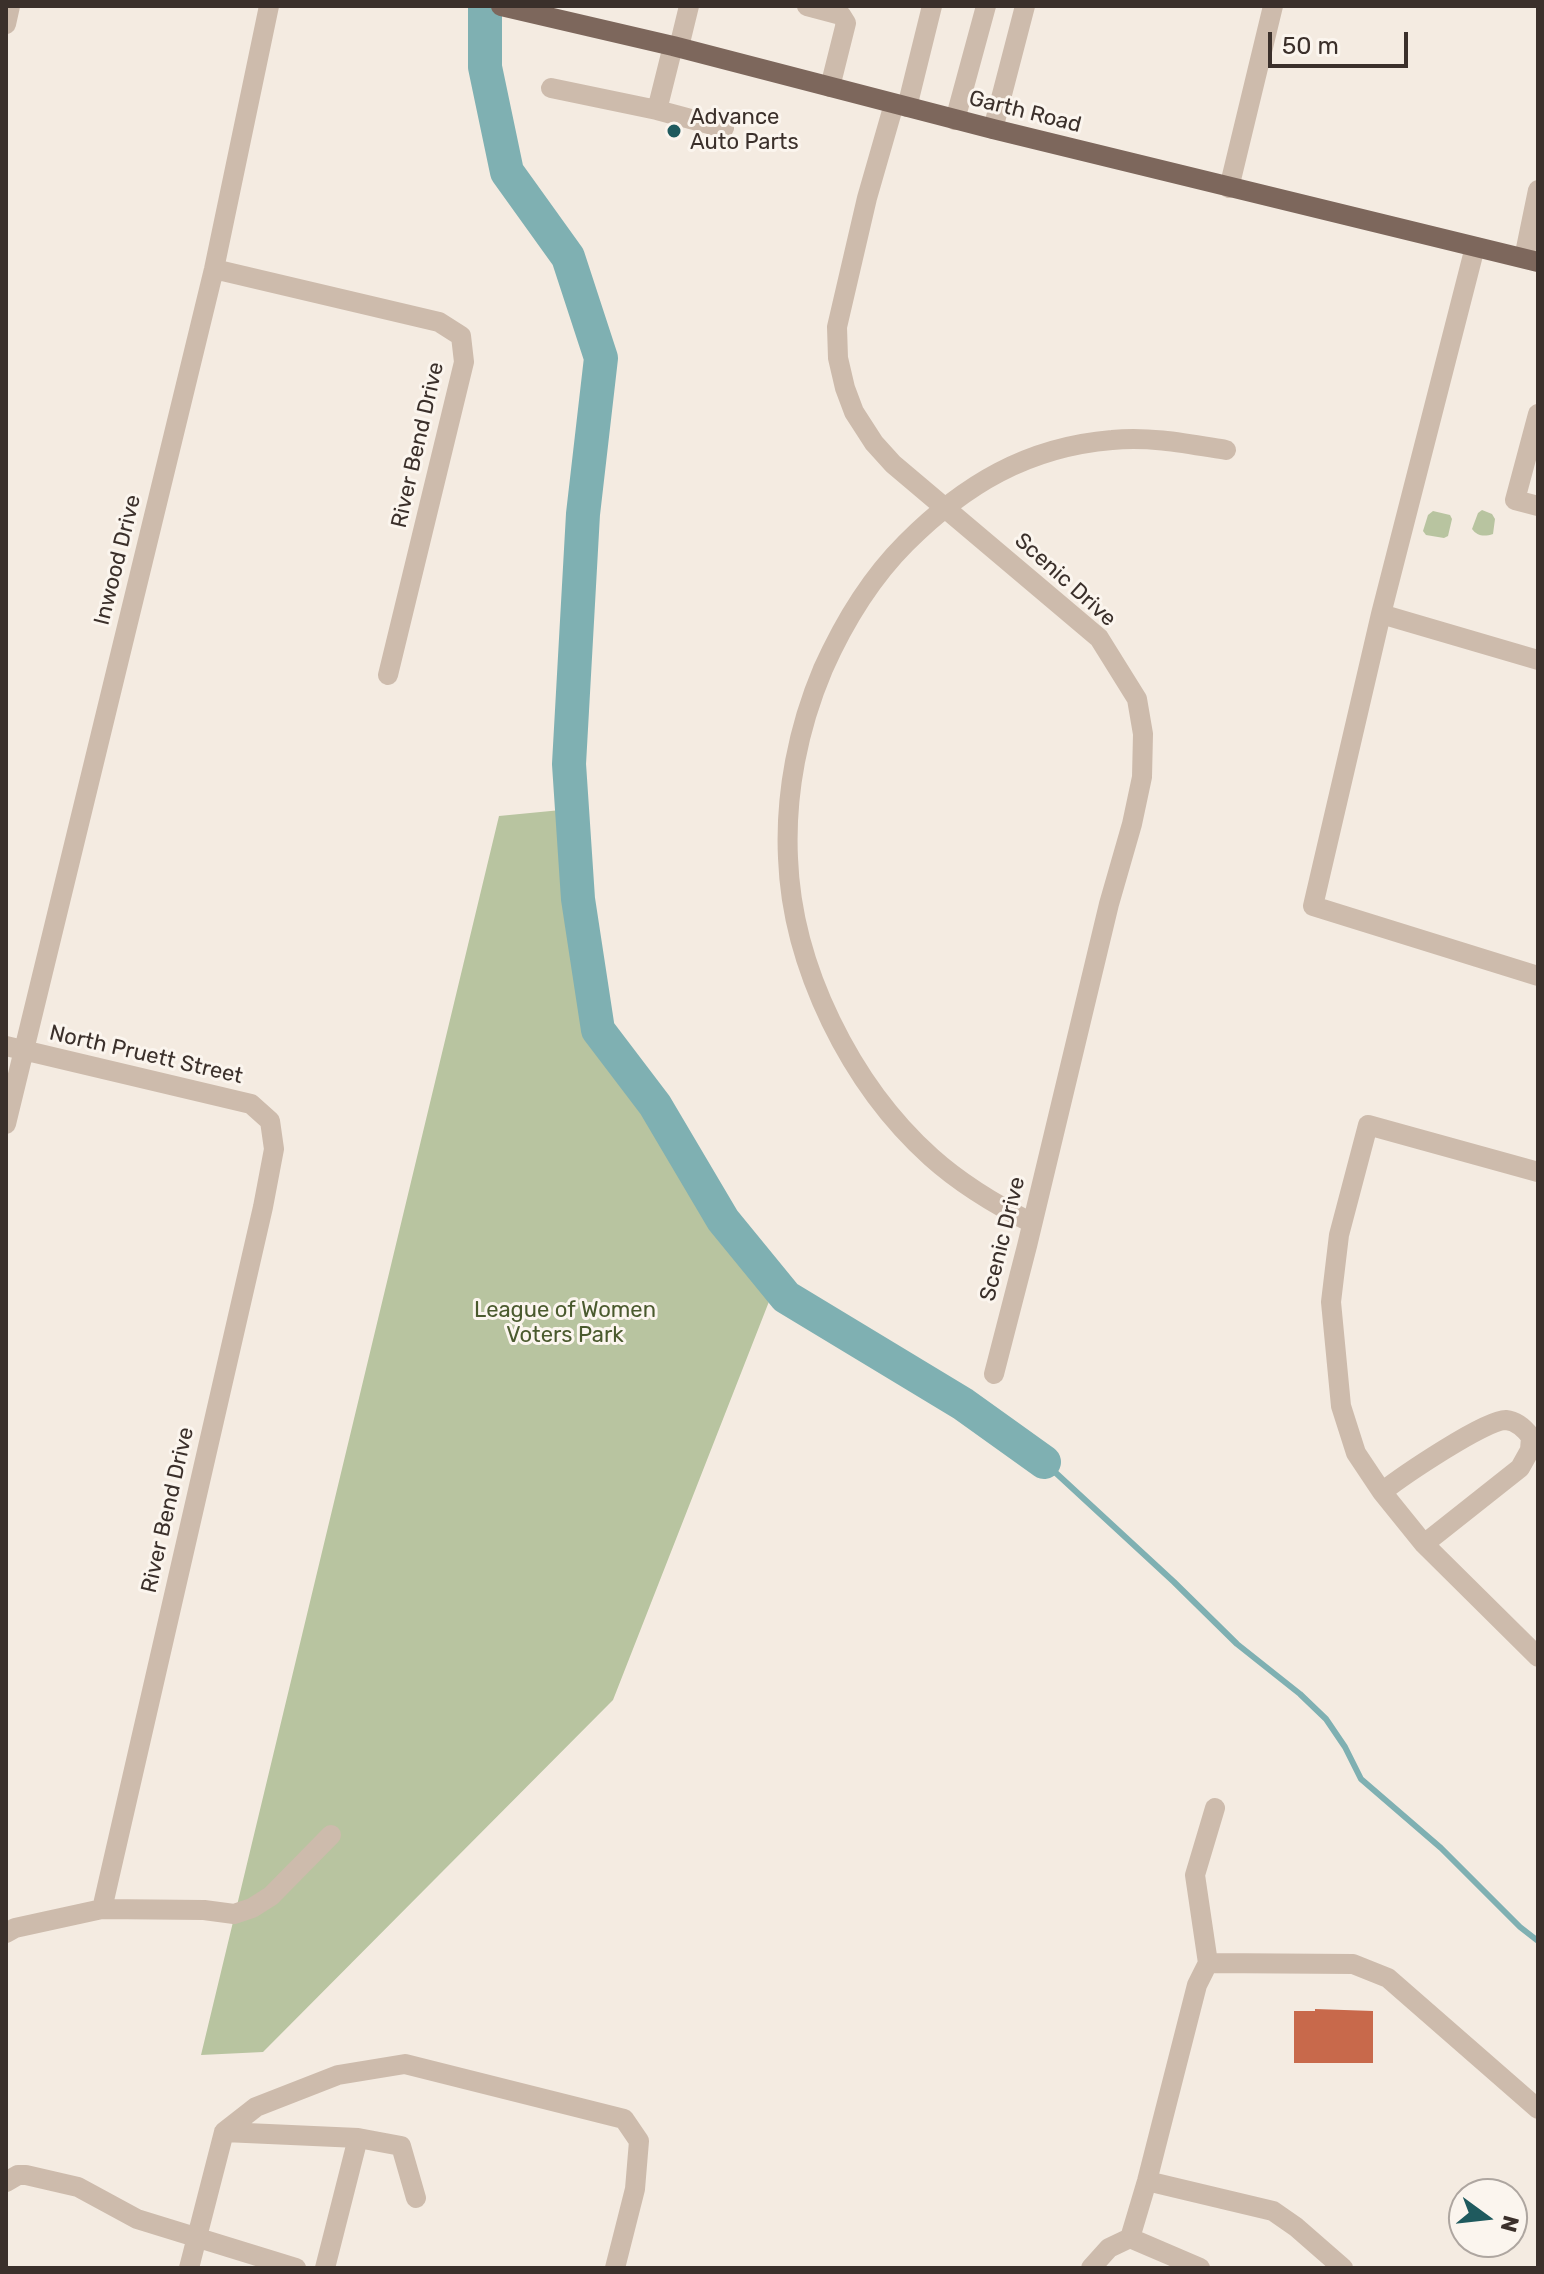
<!DOCTYPE html>
<html>
<head>
<meta charset="utf-8">
<style>
	body { margin:0 }
	#map { position:relative; width:1544px; height:2274px; overflow:hidden; background:#f4ebe1; font-family:Rubik,sans-serif }
	canvas { display:block }
	.frame { position:absolute; inset:0; border:8px solid #3b302b; pointer-events:none }
	.north { position:absolute; left:1448px; top:2178px; width:80px; height:80px; box-sizing:border-box; background:#fbf5ee; border:2px solid #aea6a0; border-radius:50%; rotate:105deg; font-size:22px; font-weight:700; line-height:32px; text-align:center; color:#3b302b }
	.north::after { content:''; display:block; margin:auto; width:28px; height:36px; background:#1f5a5e; clip-path:polygon(50% 0,100% 100%,50% 72%,0 100%) }
	.scale { position:absolute; left:1268px; top:32px; width:140px; height:36px; box-sizing:border-box; border:4px solid #3b302b; border-top:0; padding-left:10px; font-size:24px; line-height:28px; white-space:nowrap; color:#3b302b; -webkit-text-stroke:6px #fbf5ee; paint-order:stroke }
</style>
</head>
<body>
<div id="map">
<canvas width="1544" height="2274"></canvas>
<div class="frame"></div>
<div class="north">N</div>
<div class="scale">50 m</div>
</div>
<script>
const context = document.querySelector('canvas').getContext('2d');
context.lineJoin = 'round';
function paint(path, color) { context.fillStyle = color; context.fill(path, 'evenodd'); }
function stroke(path, color, width, dash) { context.strokeStyle = color; context.lineWidth = width; context.lineCap = dash ? 'butt' : 'round'; context.setLineDash(dash || []); context.stroke(path); }
function label(font, color, halo, rows, align = 'center') {
  context.font = font + ' Rubik,sans-serif'; context.lineWidth = 6; context.setLineDash([]); context.textBaseline = 'middle'; context.strokeStyle = halo; context.fillStyle = color; for (const [text, x, y, turn = 0] of rows) {
    context.save(); context.translate(x, y); context.rotate((+turn || 0) * Math.PI / 180); context.textAlign = isNaN(turn) ? turn : align; if (halo) context.strokeText(text, 0, 0); context.fillText(text, 0, 0); context.restore();
  }
}
paint(new Path2D(`
	M1482,510L1492,514L1495,519L1493,534C1484,537 1477,536 1472,529L1478,513Z
	M1433,511L1450,515L1452,519L1448,536L1444,538L1426,535L1423,531L1428,515Z
	M561,810L583,1015L770,1299L613,1700L263,2052L201,2055L499,816Z`), '#b8c4a0');
stroke(new Path2D(`
	M1044,1462L1174,1582L1237,1644L1300,1694L1326,1719L1345,1747L1361,1779L1441,1848L1520,1927L1538,1941`), '#7fb0b2', 6);
stroke(new Path2D(`
	M485,6V67L507,172L568,257L601,358L583,514L569,764L578,899L598,1030L655,1105L723,1220L786,1297L963,1404L1044,1462`), '#7fb0b2', 34);
paint(new Path2D(`
	M1315,2009L1373,2011V2063H1294V2011H1315Z`), '#c8694b');
stroke(new Path2D(`
	M807,6L841,15L846,23L830,87
	M6,24L10,6
	M679,47L689,6
	M551,88L657,110L673,46
	M894,104L867,198L837,327L838,358L845,388L854,412L874,443L893,464L1099,638L1137,699L1143,734L1142,777L1132,824L1109,904L1027,1246L994,1374
	M907,107L932,6
	M657,110L724,128
	M955,120L986,6
	M993,129L1025,6
	M1229,188L1273,6
	M1524,258L1538,190
	M214,269L439,322L461,336L464,362L388,675
	M1538,414L1515,500L1538,506
	M1381,614L1475,247
	M1538,660L1381,614L1313,906L1538,976
	M6,1046L251,1104L270,1121L274,1149L263,1207L102,1909
	M6,1124L214,269L269,6
	M1538,1172L1368,1125L1339,1235L1331,1302L1341,1406L1356,1453L1382,1492L1424,1544L1538,1657
	M1032,1223C996,1205 961,1184 931,1157C851,1085 792,967 788,858C785,794 798,728 823,669C844,622 869,580 906,543C964,485 1027,447 1112,440C1150,436 1189,444 1226,450
	M1382,1492C1401,1477 1486,1419 1506,1420C1517,1421 1525,1429 1531,1437L1530,1450L1520,1468L1424,1544
	M6,1933L15,1928L102,1909L204,1910L234,1914L252,1908L271,1896L331,1835
	M1208,1963L1195,1875L1215,1808
	M224,2132L256,2107L338,2075L405,2064L624,2119L639,2141L635,2189L615,2268
	M224,2132L358,2138L401,2146L416,2198
	M1147,2181L1273,2211L1296,2227L1343,2268
	M6,2182L18,2175H26L78,2187L137,2219L296,2268
	M1130,2238L1200,2268
	M189,2268L224,2132
	M325,2268L358,2138
	M1091,2268L1109,2248L1130,2238L1147,2181L1197,1985L1208,1963L1353,1964L1388,1978L1538,2109`), '#cdbbac', 20);
stroke(new Path2D(`
	M501,6L673,46L993,129L1538,262`), '#7d675c', 20);
for (const [x, y, r, color] of [
	[674,131,8,"#1f5a5e"]
]) { const dot = new Path2D(); dot.arc(x, y, r, 0, 2 * Math.PI); context.fillStyle = color; context.fill(dot); stroke(dot, '#fbf5ee', 3); }
label('22px', '#3b302b', '#fbf5ee', [
	["Garth Road",1025,112,14],
	["River Bend Drive",418,445,-77],
	["Inwood Drive",118,560,-76],
	["Scenic Drive",1065,580,42],
	["North Pruett Street",146,1055,13],
	["Scenic Drive",1003,1239,-76],
	["River Bend Drive",168,1510,-77]
]);
label('22px', '#3b302b', '#fbf5ee', [
	["Advance",690,118],
	["Auto Parts",690,143]
], 'left');
label('22px', '#4a5a2e', '#fbf5ee', [
	["League of Women",565,1311],
	["Voters Park",565,1336]
]);
</script>
</body>
</html>
